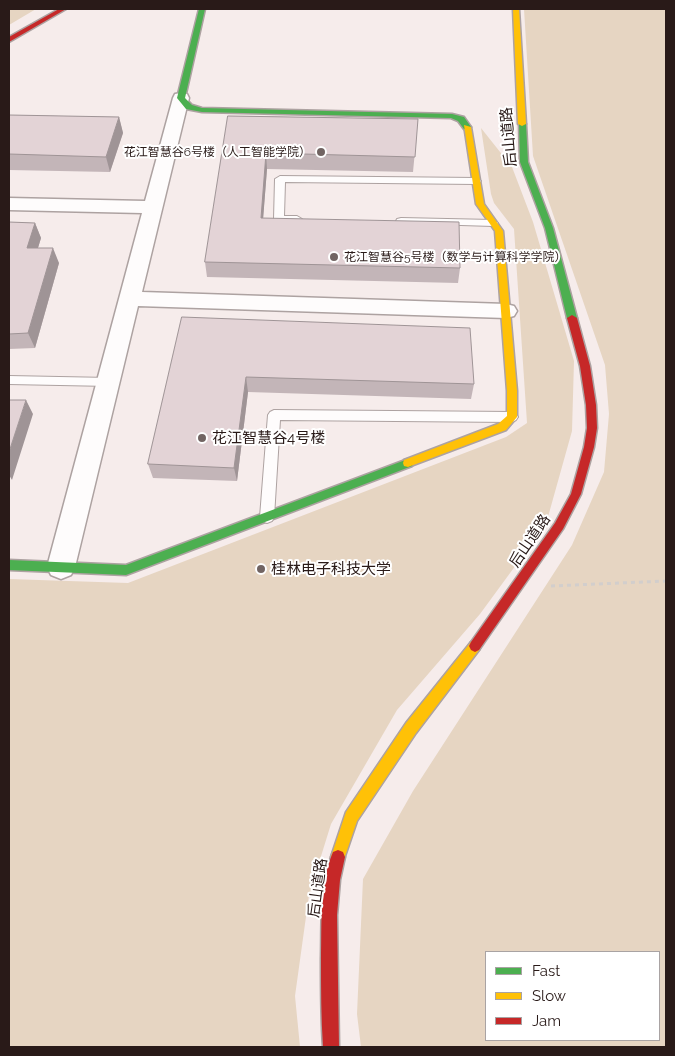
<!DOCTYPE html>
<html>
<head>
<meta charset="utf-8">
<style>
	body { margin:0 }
	#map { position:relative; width:675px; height:1056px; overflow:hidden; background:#f6eceb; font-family:Raleway,sans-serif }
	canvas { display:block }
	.frame { position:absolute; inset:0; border:10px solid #291a18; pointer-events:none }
	.legend { position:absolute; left:485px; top:951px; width:175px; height:90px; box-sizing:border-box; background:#fff; border:1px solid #a9a3a3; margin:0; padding:6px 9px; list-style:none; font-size:15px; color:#291a18 }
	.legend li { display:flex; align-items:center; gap:10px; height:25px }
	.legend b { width:25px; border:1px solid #a9a3a3 }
</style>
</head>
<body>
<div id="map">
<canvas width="675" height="1056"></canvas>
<div class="frame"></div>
<ul class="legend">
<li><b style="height:6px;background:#4caf50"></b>Fast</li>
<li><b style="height:6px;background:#ffc107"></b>Slow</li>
<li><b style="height:6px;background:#c62828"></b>Jam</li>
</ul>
</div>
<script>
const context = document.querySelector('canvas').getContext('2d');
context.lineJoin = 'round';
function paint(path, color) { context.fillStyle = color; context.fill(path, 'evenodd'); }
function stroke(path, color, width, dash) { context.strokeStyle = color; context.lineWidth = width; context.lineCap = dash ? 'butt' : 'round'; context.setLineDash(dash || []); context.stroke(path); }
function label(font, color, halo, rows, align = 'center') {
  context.font = font + ' Raleway,"Noto Sans SC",sans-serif'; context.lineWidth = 4; context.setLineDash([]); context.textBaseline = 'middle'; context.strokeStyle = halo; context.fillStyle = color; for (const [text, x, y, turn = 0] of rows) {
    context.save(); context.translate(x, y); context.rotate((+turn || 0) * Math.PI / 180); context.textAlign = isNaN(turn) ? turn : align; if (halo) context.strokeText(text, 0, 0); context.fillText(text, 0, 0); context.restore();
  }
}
paint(new Path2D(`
	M9,9H36L9,25Z
	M524,9H666V1047H361L357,1014L363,879L413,791L572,545L604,472L609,414L605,365L533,156ZM486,952H659V1040H486Z
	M481,128L512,167L533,222L574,361L572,431L546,524L480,614L397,710L331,824L309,895L295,996L300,1047H9V579L128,583L506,437L527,423L514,229L494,203L491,194Z`), '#e6d5c2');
const lane = new Path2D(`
	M280,176L476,178L481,181L476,184L285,182L284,216H297L302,219C296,224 280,224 274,219L275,179Z
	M401,218L493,220L498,223L493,226L397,223L396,221L397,219Z
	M9,376L110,378L116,382L110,386L9,384Z
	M274,410L512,412L516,414L518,417L516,420L512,422L280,420L274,517L272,521L267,523L262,521L260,517L268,415L270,412Z`);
const street = new Path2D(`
	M181,93L187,94L189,98L142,292L506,304L514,306L517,311L514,316L506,318L138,306L75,567L71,575L61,579L51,575L47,567L142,213L9,210V198L145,201L173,98L175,94Z`);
const fast = new Path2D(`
	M199,9H205L185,98L192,105L202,108L452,114L464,117L471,127L464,129L458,121L451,118L202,112L186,109L177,98Z
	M519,122L526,124L528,162L553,228L577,318L572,321L567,318L545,228L520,162Z
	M408,459L412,460L413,463L412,466L126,575L9,570V560L126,565Z`);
const slow = new Path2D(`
	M513,9H519L526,124L522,126L518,124Z
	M464,125L471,127L484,204L503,231L517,391V417L506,430L408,467L404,466L403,463L404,460L498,424L507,416V391L495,231L476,204Z
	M475,640L479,642L481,646L479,650L416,733L357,821L343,862L338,864L333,862L331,857L346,812L406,723L471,642Z`);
const jam = new Path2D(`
	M59,9H66L9,42V37Z
	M572,315L577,318L590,366L596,405L597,428L594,447L581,494L563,529L479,650L475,652L471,650L469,646L471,642L555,523L571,494L584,447L587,428L586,405L580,366L567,318Z
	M338,850L343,852L345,857L340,880L337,915L339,1047H323C321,1018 321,988 321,959C322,923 319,885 333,852Z`);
stroke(lane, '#ada2a1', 2);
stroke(street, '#ada2a1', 3);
stroke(fast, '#ada2a1', 3);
stroke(slow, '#ada2a1', 3);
stroke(jam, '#ada2a1', 3);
stroke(new Path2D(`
	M551,586L666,581`), '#d2cecc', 3, [4, 4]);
paint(lane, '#fefcfc');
paint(street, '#fefcfc');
paint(fast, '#4caf50');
paint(slow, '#ffc107');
paint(jam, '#c62828');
paint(new Path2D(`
	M9,115L119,117L123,133L110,172L9,170Z
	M228,116L418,119L413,172L267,169L263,218L460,268L458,283L207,277L205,262Z
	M9,222L35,223L41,238L38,248L59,263L35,348L9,349Z
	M182,317L474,384L471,399L248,392L237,481L153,478L148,464Z`), '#c3b5b8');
paint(new Path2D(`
	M119,117L123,133L110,172L106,157Z
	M266,153L267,169L262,233L261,218Z
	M35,223L41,238L33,264L27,248Z
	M53,248L59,263L35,348L28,333Z
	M246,377L248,392L237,481L234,468Z
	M26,400L33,414L12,480L9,475V452Z`), '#9f9496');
const building = new Path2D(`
	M9,115L119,117L106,157L9,154Z
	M228,116L418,119L415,157L266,153L261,218L459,222L460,268L205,262Z
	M9,222L35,223L27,248H53L28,333L9,334Z
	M182,317L470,328L474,384L246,377L234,468L148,464Z
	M9,400H26L9,452Z`);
paint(building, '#e3d3d6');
stroke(building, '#9f9496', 1);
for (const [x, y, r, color] of [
	[321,152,5,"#716462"],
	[334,257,5,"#716462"],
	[202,438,5,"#716462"],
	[261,569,5,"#716462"]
]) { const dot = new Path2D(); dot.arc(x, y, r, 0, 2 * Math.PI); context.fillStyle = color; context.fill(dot); stroke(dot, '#fff', 2); }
label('12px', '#291a18', '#fff', [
	["花江智慧谷6号楼（人工智能学院）",311,152],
	["花江智慧谷5号楼（数学与计算科学学院）",344,257,"left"]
], 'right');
label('15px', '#291a18', '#fff', [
	["后山道路",509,137,-95],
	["后山道路",530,541,-56],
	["后山道路",318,888,-82]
]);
label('15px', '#291a18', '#fff', [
	["花江智慧谷4号楼",212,438],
	["桂林电子科技大学",271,569]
], 'left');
</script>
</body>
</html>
